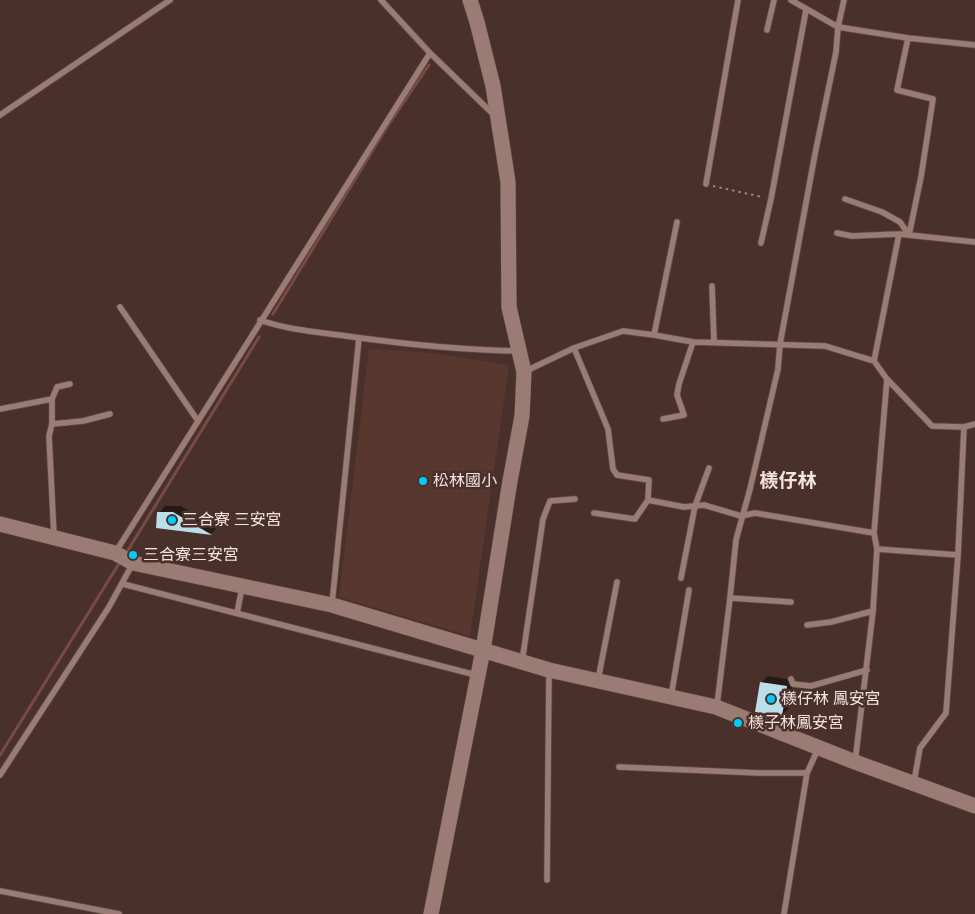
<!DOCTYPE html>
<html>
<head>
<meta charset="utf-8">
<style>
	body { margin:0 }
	canvas { display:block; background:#4a302a }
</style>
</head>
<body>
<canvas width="975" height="914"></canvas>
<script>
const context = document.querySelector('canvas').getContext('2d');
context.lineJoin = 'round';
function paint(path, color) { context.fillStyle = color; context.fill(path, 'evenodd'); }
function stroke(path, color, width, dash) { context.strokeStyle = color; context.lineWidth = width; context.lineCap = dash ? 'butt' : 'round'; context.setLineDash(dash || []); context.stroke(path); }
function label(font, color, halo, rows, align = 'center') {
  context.font = font + ' Karla,"Noto Sans TC",sans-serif'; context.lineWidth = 5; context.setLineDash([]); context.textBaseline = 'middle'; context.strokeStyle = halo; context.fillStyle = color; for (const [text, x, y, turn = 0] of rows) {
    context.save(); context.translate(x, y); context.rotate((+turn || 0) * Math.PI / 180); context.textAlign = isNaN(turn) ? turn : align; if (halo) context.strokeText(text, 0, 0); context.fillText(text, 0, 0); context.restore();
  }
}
paint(new Path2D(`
	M369,349L423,352L509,365L470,636L339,597Z`), '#58372f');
paint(new Path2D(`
	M165,506H181L218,527L212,533L158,527L159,513Z
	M768,676L793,680L789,708L782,715L761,683Z`), '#0007');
stroke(new Path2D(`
	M273,314L387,127L429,65
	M125,555L259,337
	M0,755L120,562`), '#784a43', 3);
paint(new Path2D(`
	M157,512H173L212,535L156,528Z
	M760,682L787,686L782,716L755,712Z`), '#bcdeeb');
const lane = new Path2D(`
	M381,0L430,53L493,114
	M791,0L838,27L908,38L975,45
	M767,30L774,0
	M0,115L170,0
	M706,184L738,0
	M845,199L882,212L900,222L909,235L921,177L933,99L897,90L908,38
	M837,233L852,236L899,234
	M761,243L771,199L806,10
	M712,286L714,342
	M120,307L198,421
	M260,320C288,330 317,332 346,336C403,344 460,350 517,351
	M654,335L677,222
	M574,348L608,429L613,469L617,475L649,480L648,500L684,507L704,505L741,516L755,513L874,533
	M874,361L899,234L975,242
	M526,371L574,348L623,331L654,335L693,342L825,346L874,361L887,379L932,426L964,427L975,424
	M0,409L52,399
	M663,419L684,415L677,395L679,384L693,342
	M52,424L83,421L110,414
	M594,513L635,519L648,500
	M54,536L49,436L52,424V399L57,387L70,384
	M877,549L958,555
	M115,553L430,53
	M681,578L695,506L709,468
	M123,584L476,675
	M730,598L791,602
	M332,604L359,338
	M237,613L242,588
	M807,625L831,622L873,611
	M522,662L543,519L550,501L575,499
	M791,679L793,684L811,686L867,670
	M598,680L617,582
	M671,697L689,590
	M717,705L730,598L736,540L750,489L778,369L780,344L815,154L836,52L838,27L844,0
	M855,762L873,611L877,549L874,533L887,379
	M619,767L760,773H807
	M0,775L109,607L133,563
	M914,782L920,748L946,713L958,555L964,427
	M547,880L549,672
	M0,891L119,914
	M784,914L807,773L818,749`);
const secondary = new Path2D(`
	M0,524L115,553L133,563L332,605L549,670L716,707L855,762L975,806
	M431,914L483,650L510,481L522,416L524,372L509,307L508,182L493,86L477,22L470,0`);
stroke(lane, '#624d47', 7);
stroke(secondary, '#624d47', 16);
stroke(new Path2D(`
	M713,186L762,197`), '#9a8580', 2, [2.5, 4]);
stroke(lane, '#9a7c74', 5.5);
stroke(secondary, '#9a7c74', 15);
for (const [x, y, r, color] of [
	[423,481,5,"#01cbf9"],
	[172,520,5,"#01cbf9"],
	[133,555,5,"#01cbf9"],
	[771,699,5,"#01cbf9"],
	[738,723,5,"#01cbf9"]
]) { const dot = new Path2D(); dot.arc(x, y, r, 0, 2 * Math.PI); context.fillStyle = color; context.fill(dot); stroke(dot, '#4a302a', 2); }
label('16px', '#f4e3df', '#4a302a', [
	["松林國小",433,481],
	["三合寮 三安宮",182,520],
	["三合寮三安宮",143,555],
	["檨仔林 鳳安宮",781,699],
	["檨子林鳳安宮",748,723]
], 'left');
label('bold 19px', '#f4e3df', '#4a302a', [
	["檨仔林",788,482]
]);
</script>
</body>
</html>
